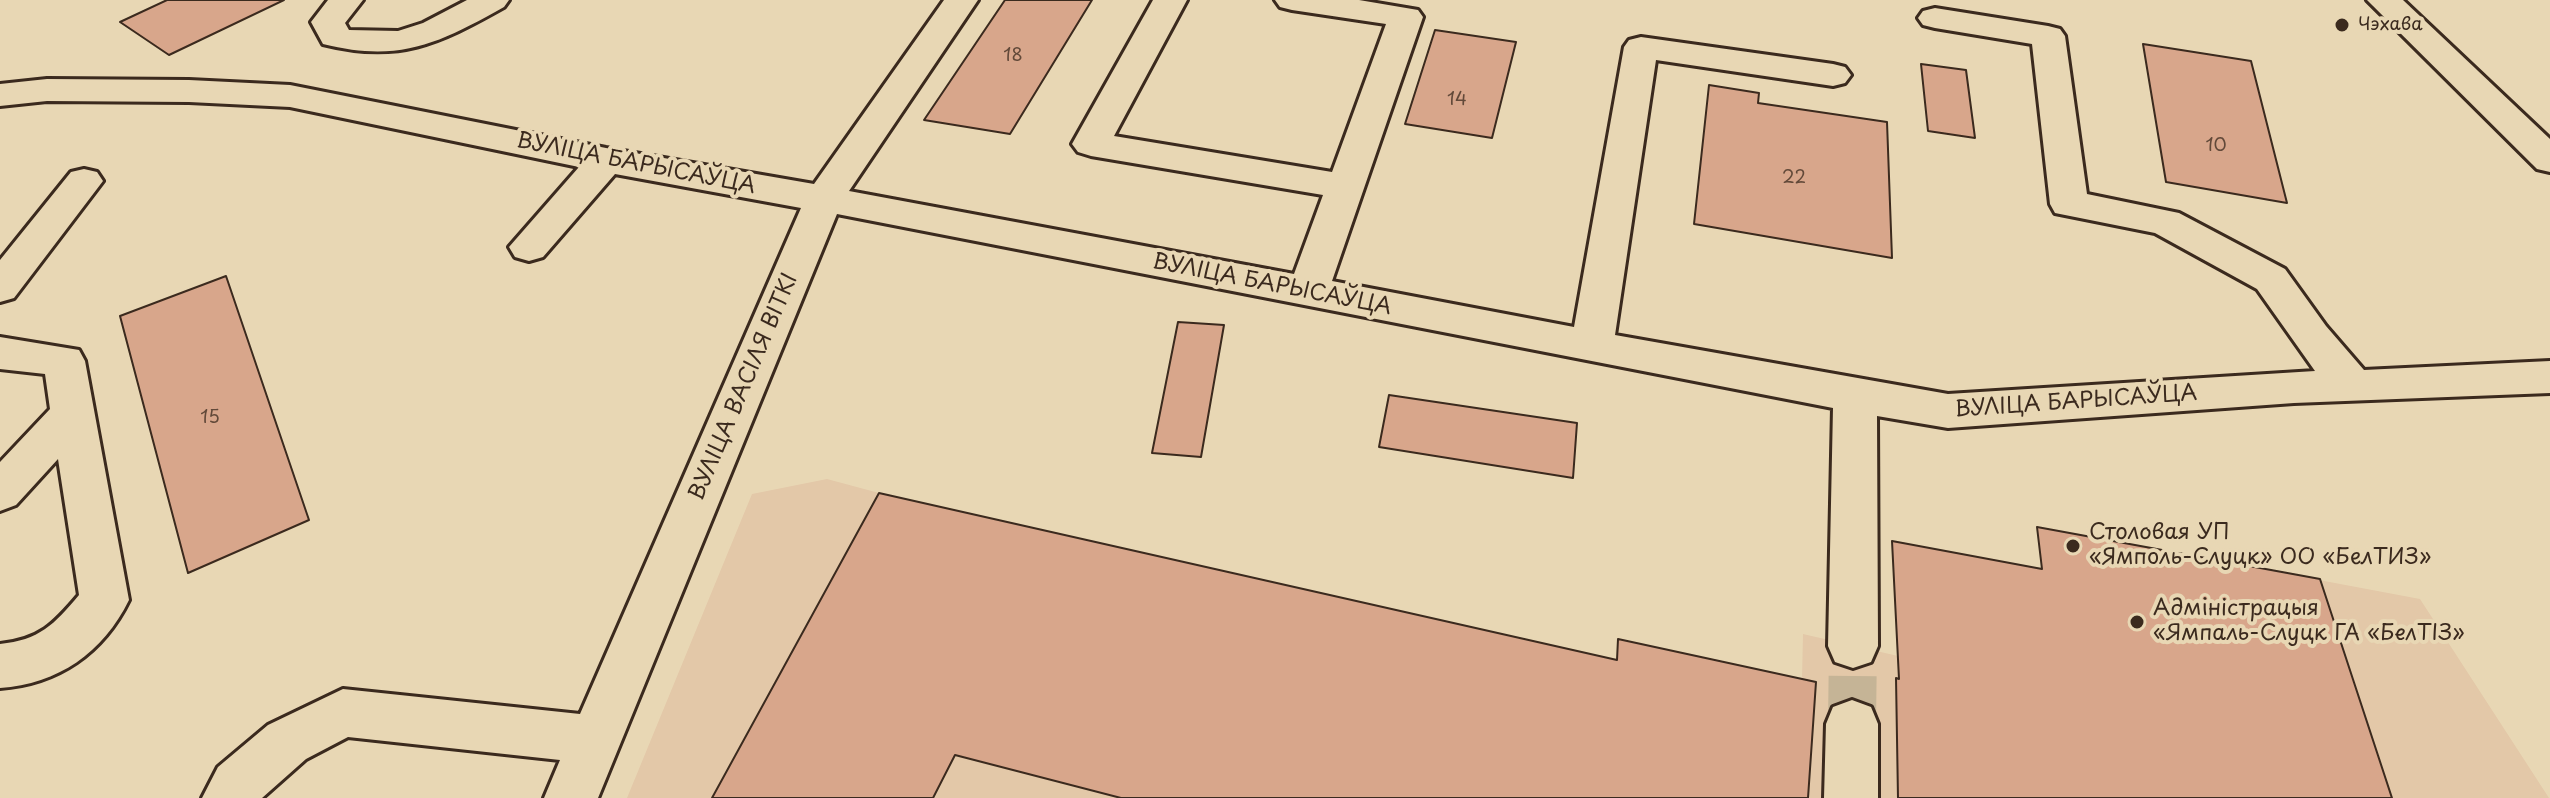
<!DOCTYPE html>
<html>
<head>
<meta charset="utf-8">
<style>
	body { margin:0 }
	canvas { display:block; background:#e8d7b4 }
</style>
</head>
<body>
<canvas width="2550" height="798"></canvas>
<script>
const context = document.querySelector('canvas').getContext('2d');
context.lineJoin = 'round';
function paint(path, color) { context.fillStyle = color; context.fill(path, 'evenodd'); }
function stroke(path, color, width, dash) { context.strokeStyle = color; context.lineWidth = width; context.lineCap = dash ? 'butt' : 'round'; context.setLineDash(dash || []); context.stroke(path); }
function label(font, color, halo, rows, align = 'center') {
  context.font = font + ' "Playpen Sans",sans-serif'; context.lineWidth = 8; context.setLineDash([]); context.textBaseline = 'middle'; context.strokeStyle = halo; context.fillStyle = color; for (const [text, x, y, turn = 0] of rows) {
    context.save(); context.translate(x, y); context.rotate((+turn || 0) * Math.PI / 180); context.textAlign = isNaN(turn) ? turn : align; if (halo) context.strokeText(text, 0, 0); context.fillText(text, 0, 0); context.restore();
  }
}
paint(new Path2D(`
	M827,479L879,493L1617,660L1618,639L1802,679L1803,634L1898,656L1892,541L2042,569L2037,527L2420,599L2549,798H627L752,494Z`), '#e3c8a8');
const building = new Path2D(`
	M167,0H284L169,55L120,22Z
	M1005,0H1092L1010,134L924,120Z
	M1435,30L1516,42L1492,138L1405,124Z
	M2143,44L2251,61L2287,203L2166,182Z
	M1921,64L1966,70L1975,138L1928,131Z
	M1709,85L1759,93L1758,103L1887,122L1892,258L1694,224Z
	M226,276L309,520L188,573L120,316Z
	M1178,322L1224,325L1201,457L1152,453Z
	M1389,395L1577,423L1573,478L1379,447Z
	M879,493L1617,660L1618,639L1816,682L1808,798H1121L955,755L933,798H712Z
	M2037,527L2320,579L2392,798H1898L1896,678L1899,679L1892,541L2042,569Z`);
paint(building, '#d8a68b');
stroke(building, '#3b2a1e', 2);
stroke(new Path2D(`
	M1852,724L1853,646`), '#c5b496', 48, [48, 24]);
const minor = new Path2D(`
	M328,0H363L345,23L349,30L398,31L423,23L467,0H509L504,7C438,44 399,63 323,44L311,22Z
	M944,0H978L849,191L1294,274L1323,195L1091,156L1078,152L1072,144L1153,0H1187L1114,136L1332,172L1386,24L1292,10L1280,7L1275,0H1359L1418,10L1423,17L1332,281L1574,327L1624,47L1629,40L1641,37L1833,64L1845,67L1851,75L1845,83L1833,86L1656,60L1615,335L1948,394L2315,371L2257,289L2155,233L2055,213L2050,204L2032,44L1935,28L1923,25L1918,18L1923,11L1935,8L2048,26L2060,29L2065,36L2087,194L2179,213L2285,269L2326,326L2364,370L2550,361V393L2294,403L1948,428L1877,416L1878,646L1871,662L1853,668L1835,662L1828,646L1833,408L837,214L598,798H544L560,760L348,737L306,759L262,798H202L218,767L268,725L343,689L580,714L801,208L615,174L543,257L529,261L515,257L509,247L579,167L290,107L189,102L47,101L0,106V84L47,79L189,80L290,85L606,148L814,184Z
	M84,169L97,172L103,181L14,298L0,302V260L71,172Z
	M0,337L79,350L85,361L129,600C103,653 58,684 0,688V644C39,640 54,625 79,595L58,459L16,505L0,511V462L50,409L45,374L0,369Z
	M1852,700L1871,707L1878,724V798H1824L1826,724L1833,707Z`);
const major = new Path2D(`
	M2367,0H2403L2550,139V172L2537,169Z`);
stroke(minor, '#3b2a1e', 6);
stroke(major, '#3b2a1e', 6);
paint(minor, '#e8d7b4');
paint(major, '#e8d7b4');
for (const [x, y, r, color] of [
	[2342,25,8,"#3b2a1e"],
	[2073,546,8,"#3b2a1e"],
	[2137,622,8,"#3b2a1e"]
]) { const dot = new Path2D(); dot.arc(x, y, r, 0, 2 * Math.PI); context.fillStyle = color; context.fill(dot); stroke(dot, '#e8d7b4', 3); }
label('18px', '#3b2a1e', '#e8d7b4', [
	["Чэхава",2358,25]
], 'left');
label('18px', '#624939', null, [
	["18",1013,56],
	["14",1457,100],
	["10",2216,146],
	["22",1794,178],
	["15",210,418]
]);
label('22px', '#3b2a1e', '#e8d7b4', [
	["ВУЛІЦА БАРЫСАЎЦА",636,164,11],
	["ВУЛІЦА БАРЫСАЎЦА",1272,285,11],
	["ВУЛІЦА ВАСІЛЯ ВІТКІ",744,387,-67],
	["ВУЛІЦА БАРЫСАЎЦА",2076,402,-4]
]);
label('22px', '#3b2a1e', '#e8d7b4', [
	["Столовая УП",2089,533],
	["«Ямполь-Слуцк» ОО «БелТИЗ»",2089,558],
	["Адміністрацыя",2153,609],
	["«Ямпаль-Слуцк ГА «БелТІЗ»",2153,634]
], 'left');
</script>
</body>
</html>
